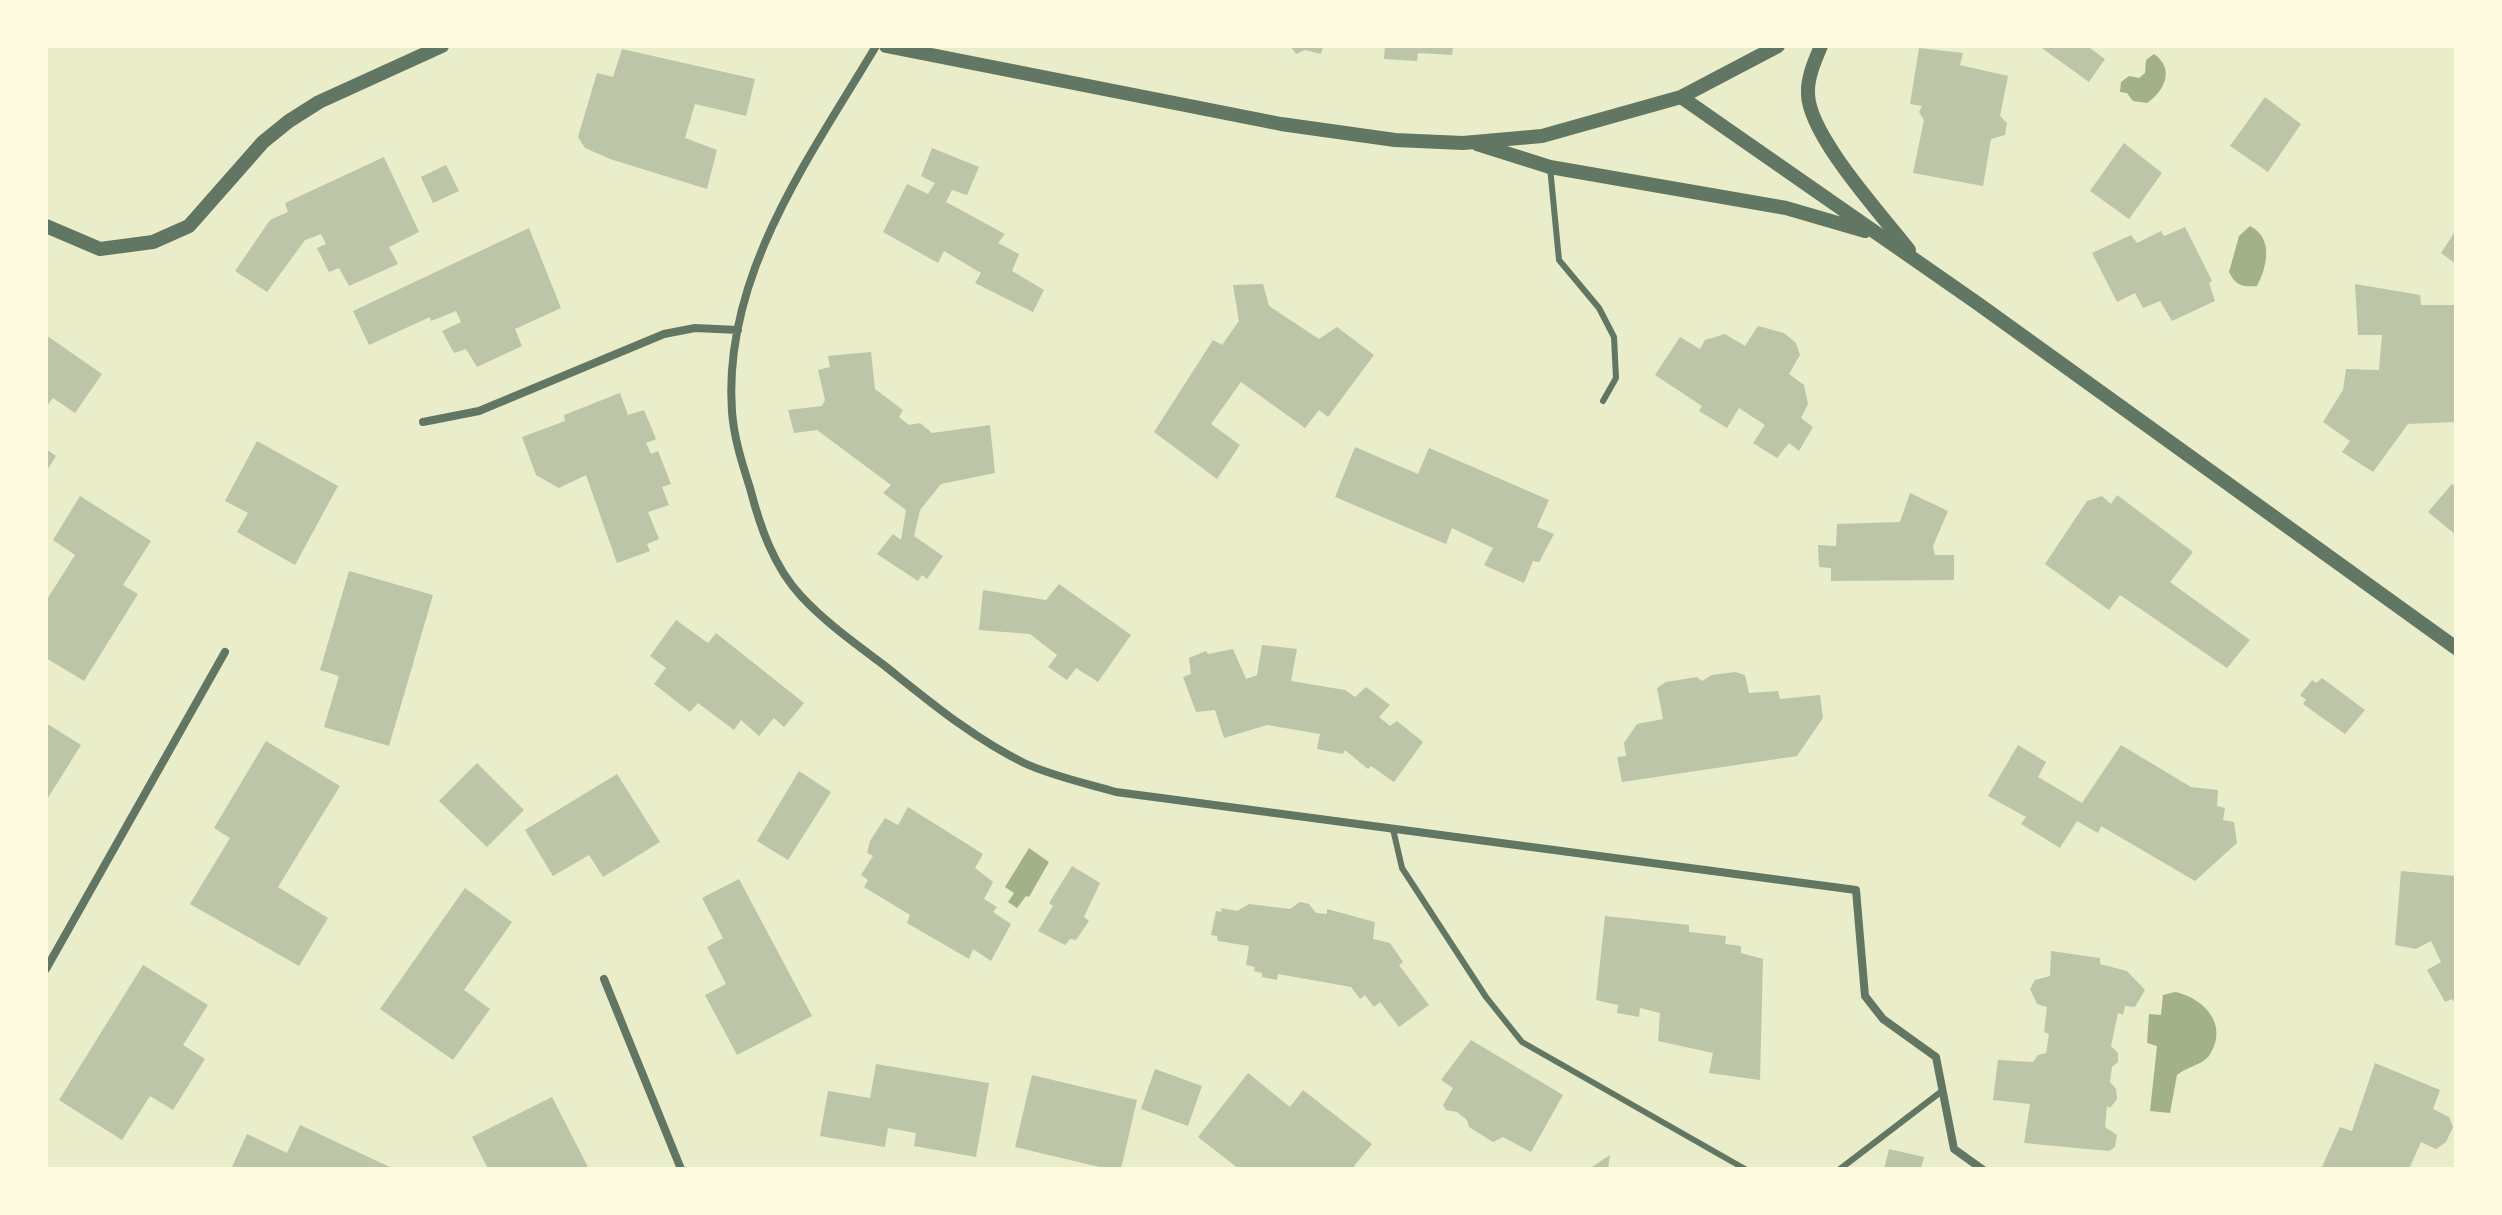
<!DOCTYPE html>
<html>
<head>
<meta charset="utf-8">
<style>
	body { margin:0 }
	#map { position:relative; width:2502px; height:1215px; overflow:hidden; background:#e9edc9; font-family:"Noto Serif",serif }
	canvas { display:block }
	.frame { position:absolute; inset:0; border:48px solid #fefae0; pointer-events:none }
</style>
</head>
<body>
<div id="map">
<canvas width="2502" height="1215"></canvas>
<div class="frame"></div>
</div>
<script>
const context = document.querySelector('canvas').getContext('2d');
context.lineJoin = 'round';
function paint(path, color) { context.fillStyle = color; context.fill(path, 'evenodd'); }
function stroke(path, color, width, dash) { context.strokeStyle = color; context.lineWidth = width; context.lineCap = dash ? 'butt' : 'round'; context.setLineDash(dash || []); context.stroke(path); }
paint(new Path2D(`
	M2154,54C2175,68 2165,91 2147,103L2133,101L2127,93L2120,92L2121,82L2129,76L2139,78L2145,73L2146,60Z
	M2250,226C2274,238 2267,267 2257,286C2242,287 2236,286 2229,272L2239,236Z
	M1029,848L1049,862L1029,897L1026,896L1017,908L1008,902L1014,893L1005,887Z
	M2175,992C2204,998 2230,1025 2209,1056C2202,1065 2186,1067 2177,1075L2170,1113L2150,1111L2157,1046L2147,1043L2149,1014L2161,1015L2163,995Z`), '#a3b18a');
paint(new Path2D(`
	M1290,46H1323L1321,54L1305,50L1296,54Z
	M1385,46H1453L1452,55L1418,53L1417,61L1384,59Z
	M2039,46H2087L2105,59L2089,82Z
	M1919,48L1963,53L1960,65L2008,76L2000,116L2007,123L2005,135L1991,139L1983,186L1913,173L1924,120L1919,112L1922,106L1910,104Z
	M622,49L755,79L746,116L695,104L685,138L717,150L707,189L610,159L585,148L578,137L597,73L613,77Z
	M2265,97L2301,124L2268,172L2230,146Z
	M2124,143L2162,173L2129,219L2090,191Z
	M932,148L979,167L967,195L952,190L946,202L1005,234L998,243L1019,254L1012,271L1044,290L1033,312L975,283L981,273L944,251L938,263L883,232L907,184L928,194L935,183L921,176Z
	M384,157L419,232L389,247L398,264L349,286L339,268L329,272L317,248L326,244L321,234L305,240L267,292L235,271L270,220L288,212L285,203Z
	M446,165L459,191L433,203L421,177Z
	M2185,227L2212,281L2209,283L2215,301L2172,321L2160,301L2143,308L2135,293L2117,302L2092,253L2131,235L2137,243L2161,231L2164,236Z
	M529,228L561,308L515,329L522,346L477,367L466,349L454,353L442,331L461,322L456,311L431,321L430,317L369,345L353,311Z
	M2456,230V264L2441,253Z
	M1263,284L1269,306L1319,339L1337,327L1374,355L1328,417L1319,410L1305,428L1241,382L1211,424L1240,445L1217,479L1154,432L1213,340L1222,345L1239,321L1233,285Z
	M2355,284L2420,295L2421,305H2456V422L2408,424L2373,472L2342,452L2350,441L2323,422L2343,390L2346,369L2379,370L2382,335H2358Z
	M1758,326L1784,333L1796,343L1800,355L1789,374L1804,385L1808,404L1801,418L1813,427L1799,451L1789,443L1777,458L1753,443L1765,425L1739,408L1727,428L1699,411L1702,406L1655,375L1680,337L1700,349L1705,340L1725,334L1745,346Z
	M46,335L102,374L75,413L53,398L46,407Z
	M871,352L875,389L903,410L899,417L909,425L920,423L932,433L990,425L995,473L941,484L920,510L914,536L943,556L927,579L922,575L918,581L877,554L893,534L901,540L906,510L883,493L891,485L817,430L794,433L788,410L822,406L825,400L818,370L830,367L828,356Z
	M620,393L628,415L644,410L656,439L646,443L651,454L658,451L671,484L662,487L669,505L648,512L659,539L647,544L650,551L617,563L586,475L559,488L536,475L522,437L565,421L564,415Z
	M257,441L338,486L295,565L237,532L248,513L225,501Z
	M1355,447L1418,474L1429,448L1549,500L1537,527L1554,534L1539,562L1533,561L1524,583L1484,565L1493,548L1452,528L1446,544L1335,497Z
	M46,449L56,456L46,472Z
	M2452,484L2456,487V535L2428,512Z
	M1910,493L1948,511L1933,546L1935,555H1954V580L1831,581V568L1819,567L1818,545L1836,546L1837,524L1900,522Z
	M2117,495L2193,552L2170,582L2250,640L2227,668L2120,595L2109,610L2045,564L2087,501L2102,496L2111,504Z
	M80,496L151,541L123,585L138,594L84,681L46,658V601L75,555L53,540Z
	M349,571L433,595L389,746L324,727L339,676L320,670Z
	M1059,584L1131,635L1098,682L1076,668L1067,680L1048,667L1057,655L1030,634L979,630L983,590L1046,600Z
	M676,620L708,643L716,633L804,703L784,727L774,718L759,736L741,720L734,730L698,703L690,712L654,684L666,668L650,656Z
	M1262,645L1297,649L1291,681L1345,690L1355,697L1366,687L1390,705L1379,717L1390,726L1397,721L1423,742L1394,782L1371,766L1368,769L1345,750L1343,754L1317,749L1320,734L1267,725L1224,738L1215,710L1196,712L1183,677L1191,674L1189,658L1206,651L1208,654L1233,649L1246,679L1257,675Z
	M1735,672L1745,675L1749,693L1778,691L1780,699L1820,695L1823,718L1797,756L1622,782L1617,757L1626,756L1624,743L1637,724L1663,719L1657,688L1666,682L1697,677L1702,681L1712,675Z
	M2322,678L2365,710L2345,734L2303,704L2306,700L2300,695L2312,680L2316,683Z
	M46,723L81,745L46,801Z
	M266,741L340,786L278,887L328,918L299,966L190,904L230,838L214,828Z
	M2018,745L2046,762L2038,777L2082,803L2121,745L2191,787L2218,790L2217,806L2225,808L2223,820L2234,822L2237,843L2195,881L2101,826L2098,833L2077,821L2060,848L2021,824L2026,817L1988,796Z
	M477,763L524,810L487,847L439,801Z
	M799,771L831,792L788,860L757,841Z
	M617,774L660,842L603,877L589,855L553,876L525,830Z
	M908,807L983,854L975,868L993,882L984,899L997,907L993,912L1011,924L991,961L973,949L969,959L907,923L910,915L864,887L868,880L861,875L873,856L867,853L870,841L885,818L898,825Z
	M1072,866L1100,883L1084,917L1089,921L1076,940L1070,939L1065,945L1038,931L1053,906L1049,903Z
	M2401,871L2456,876V1006L2452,999L2445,1002L2427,970L2441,962L2431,941L2416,949L2395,945Z
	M739,879L812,1016L737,1055L705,995L726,984L707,947L723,938L702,898Z
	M465,888L512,922L464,990L490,1009L453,1060L380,1009Z
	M1300,902L1309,904L1316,913L1327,914V909L1375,922L1373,939L1390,943L1403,962L1399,965L1429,1005L1399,1027L1380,1002L1374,1007L1365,995L1360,999L1351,987L1278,974L1277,980L1262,977V973L1254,971L1255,967L1246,965L1249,946L1218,941L1217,936L1211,935L1216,911L1222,912L1221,908L1237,911L1249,904L1290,909Z
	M1605,916L1689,925V932L1726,936L1725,944L1741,946V953L1763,959L1760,1080L1709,1073L1713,1053L1658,1041L1660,1013L1640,1008L1639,1017L1617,1013L1618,1005L1596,1000Z
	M2051,951L2100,958V964L2127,971L2145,990L2135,1007L2125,1006L2123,1015L2118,1013L2111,1046L2118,1053V1062L2112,1067L2110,1082L2116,1089L2117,1099L2110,1108L2107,1106L2105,1127L2117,1135L2115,1147L2109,1151L2024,1143L2030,1104L1993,1100L1998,1060L2033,1062L2038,1055L2046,1053L2049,1034L2044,1032L2047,1007L2037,1004L2030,989L2035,980L2050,976Z
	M143,965L208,1005L183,1045L205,1059L173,1110L150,1096L122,1140L59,1100Z
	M1471,1040L1563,1095L1531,1152L1503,1137L1493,1142L1469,1127L1467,1120L1457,1112L1446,1110L1443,1105L1453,1088L1441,1080Z
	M2375,1063L2440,1090L2433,1109L2449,1117L2453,1127L2446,1142L2436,1149L2421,1142L2409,1169H2321L2340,1127L2352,1131Z
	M876,1064L989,1083L976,1157L914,1146L916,1133L888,1128L885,1147L820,1136L828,1091L870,1098Z
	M1155,1069L1202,1086L1188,1126L1141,1109Z
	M1248,1073L1290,1107L1303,1090L1372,1144L1354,1166L1358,1169H1239L1198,1137Z
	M1032,1075L1137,1100L1121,1169H1108L1015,1147Z
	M552,1097L589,1169H488L472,1137Z
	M300,1125L394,1169H231L247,1134L287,1153Z
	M1889,1149L1924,1157L1921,1169H1884Z
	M1610,1155L1608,1169H1589Z`), '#bcc5a7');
stroke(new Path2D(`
	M1550,167L1559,260L1599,308L1614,337L1616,378L1603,401
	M1393,829L1402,868L1486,997L1522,1042L1745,1169
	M1840,1169L1942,1091`), '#617663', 6);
stroke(new Path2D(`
	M876,46C810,157 722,276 732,412C734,438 742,463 750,488C760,527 774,567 801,596C826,623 856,644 885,666C929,701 973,738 1024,763C1052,776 1085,783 1116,792L1856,890L1865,996L1883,1019L1936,1057L1954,1149L1982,1169
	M423,422L479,411L664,334L695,328L738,330
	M46,969L225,652
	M604,979L681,1169`), '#617663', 8);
stroke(new Path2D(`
	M886,46L1281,124L1395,140L1463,143L1542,136L1681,97L1778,46
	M1821,46C1815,60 1807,78 1808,94C1809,136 1882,215 1909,250
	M1681,97L1977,303L2456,648
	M1477,144L1550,167L1786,208L1865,231
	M46,226L100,249L153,242L189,226L263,142L289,121L319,102L442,46`), '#617663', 14);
</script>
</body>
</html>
